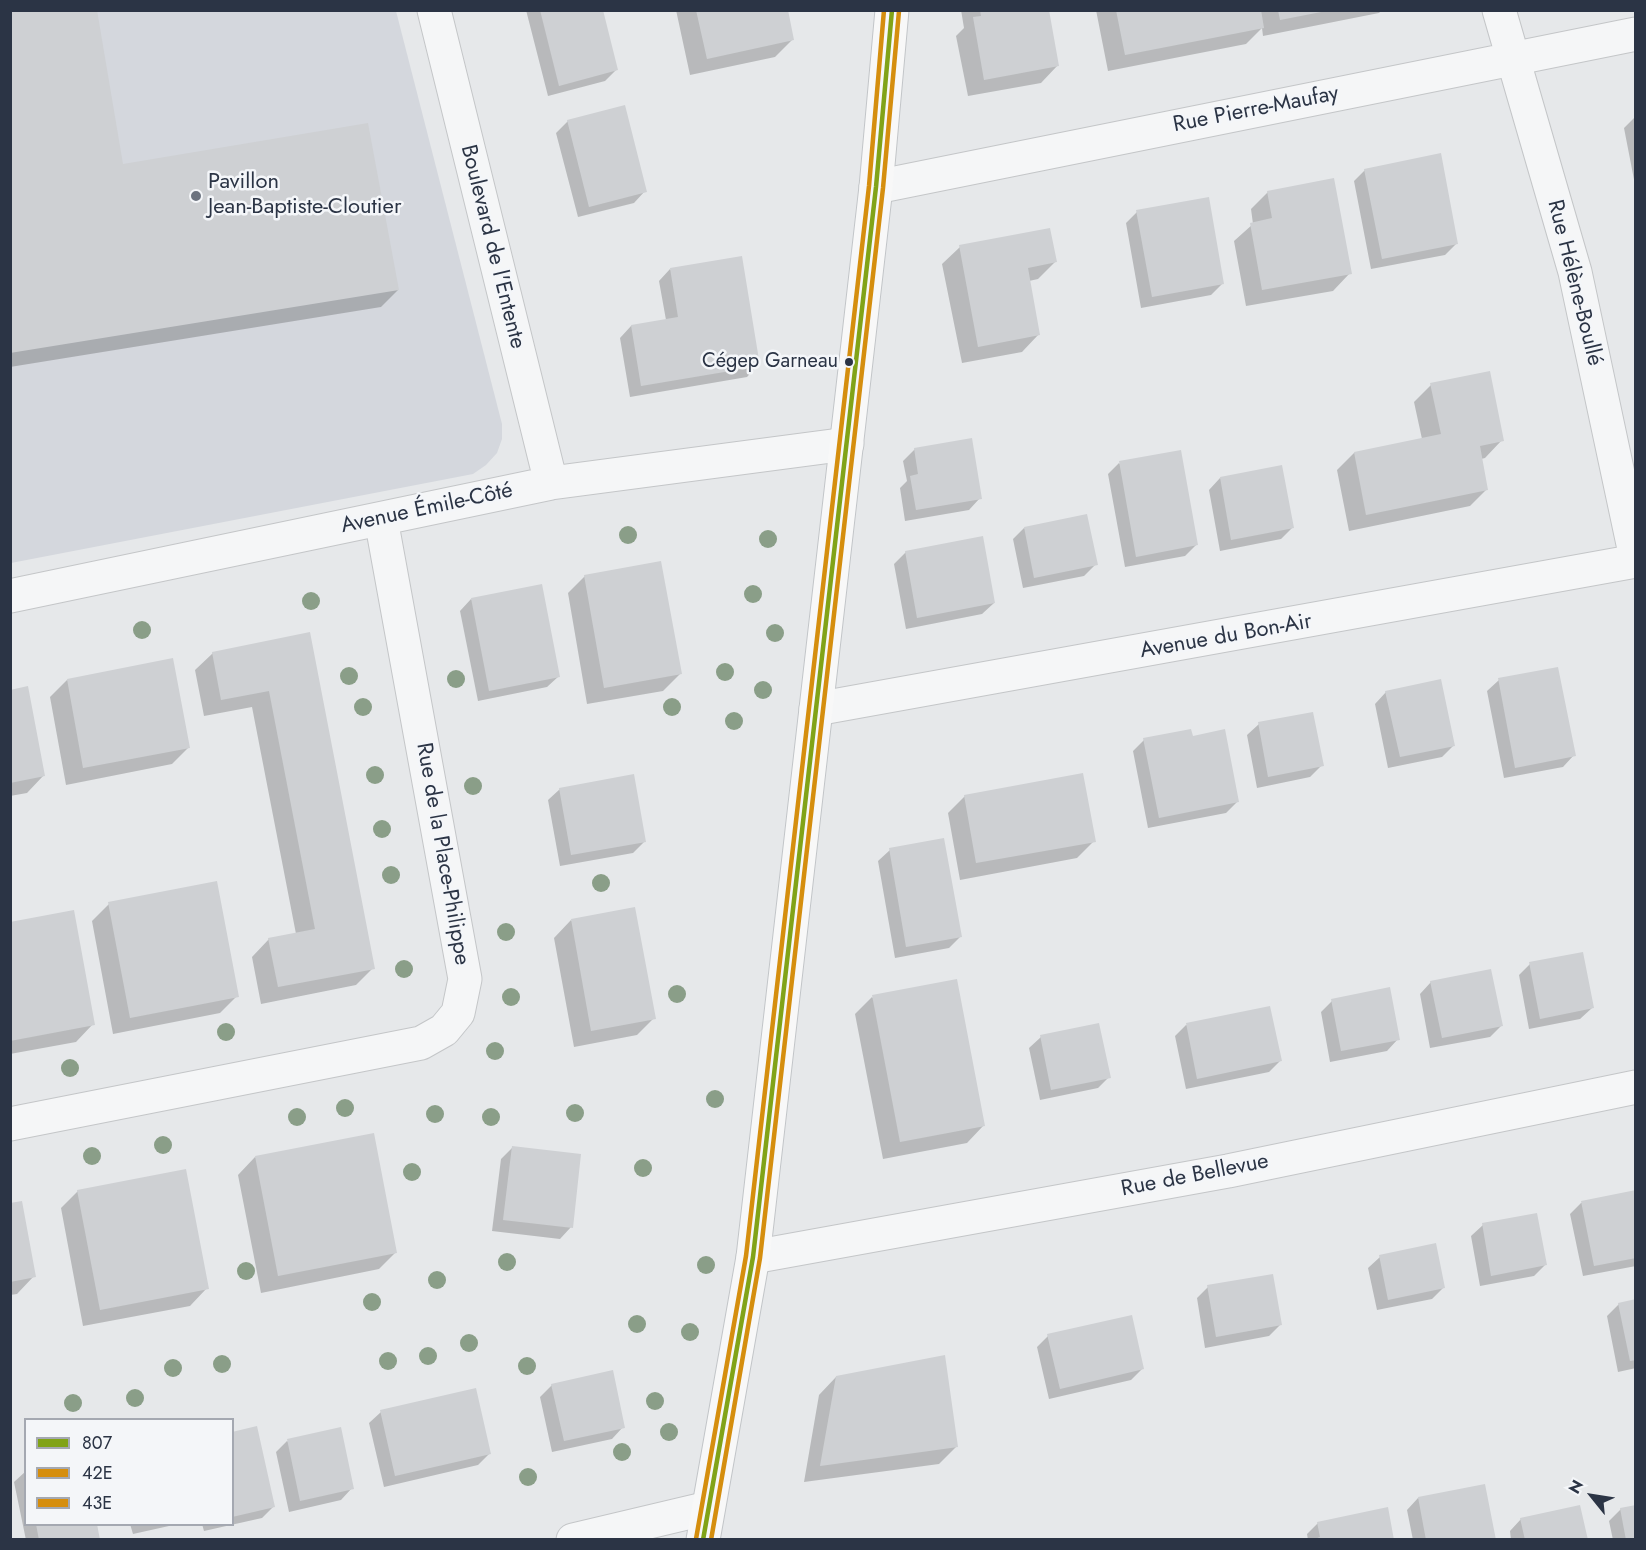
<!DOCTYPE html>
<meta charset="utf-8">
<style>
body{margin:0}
#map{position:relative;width:1646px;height:1550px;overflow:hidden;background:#e6e8ea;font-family:Jost,sans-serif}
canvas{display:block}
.frame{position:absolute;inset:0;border:12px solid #2b3445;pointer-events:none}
.legend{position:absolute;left:24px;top:1418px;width:210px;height:108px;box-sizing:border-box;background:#f4f6f9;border:2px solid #a4a8b1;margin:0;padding:8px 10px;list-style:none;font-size:18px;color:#2b3445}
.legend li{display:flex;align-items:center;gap:12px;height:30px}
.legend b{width:30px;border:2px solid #a4a8b1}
.north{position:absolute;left:1562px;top:1466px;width:60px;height:60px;-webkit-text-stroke:4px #f4f6f9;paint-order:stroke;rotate:300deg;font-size:16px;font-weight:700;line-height:24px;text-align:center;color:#2b3445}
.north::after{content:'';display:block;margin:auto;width:21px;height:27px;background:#2b3445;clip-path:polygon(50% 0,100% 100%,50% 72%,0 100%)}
</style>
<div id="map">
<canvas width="1646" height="1550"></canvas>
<div class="frame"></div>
<ul class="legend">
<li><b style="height:8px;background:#81a318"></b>807</li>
<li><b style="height:8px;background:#d58e0e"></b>42E</li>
<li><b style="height:8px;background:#d58e0e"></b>43E</li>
</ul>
<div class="north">N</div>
</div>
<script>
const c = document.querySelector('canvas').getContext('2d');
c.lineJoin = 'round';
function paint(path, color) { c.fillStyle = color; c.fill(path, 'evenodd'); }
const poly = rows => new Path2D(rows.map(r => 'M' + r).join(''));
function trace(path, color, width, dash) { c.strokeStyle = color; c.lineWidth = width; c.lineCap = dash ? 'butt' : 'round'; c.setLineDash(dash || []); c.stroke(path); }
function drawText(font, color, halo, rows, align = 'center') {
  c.font = font + ' Jost,sans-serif'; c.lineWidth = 5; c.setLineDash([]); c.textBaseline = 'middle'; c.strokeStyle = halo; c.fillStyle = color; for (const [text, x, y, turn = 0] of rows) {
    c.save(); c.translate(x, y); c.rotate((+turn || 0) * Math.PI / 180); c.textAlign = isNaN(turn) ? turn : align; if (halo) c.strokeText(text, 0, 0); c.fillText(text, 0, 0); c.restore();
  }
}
const built = poly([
 [11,11,396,11,502,424,502,439,497,453,486,465,473,474,11,563]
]);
const shadow = poly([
 [10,10,122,166,398,290,381,307,10,367],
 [526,10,601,10,617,69,605,81,548,96],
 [676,10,786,10,792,40,775,57,690,75],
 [961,10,1048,10,1058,65,1041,83,968,96,956,36,964,28],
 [1096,10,1382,10,1379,13,1263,36,1262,28,1246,44,1108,71],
 [1635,117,1636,117,1636,190,1624,128],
 [568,121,645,191,634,203,578,217,556,133],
 [1365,170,1457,243,1445,255,1371,269,1354,181],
 [1268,192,1350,273,1333,291,1246,306,1234,241,1253,224,1251,209],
 [1137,212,1223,283,1211,295,1141,308,1126,223],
 [960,247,1055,262,1038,279,1029,281,1039,334,1022,352,962,363,942,264],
 [670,269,758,365,747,377,630,397,620,338,631,326,666,320,659,281],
 [1431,385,1502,440,1485,458,1481,459,1487,489,1470,506,1349,531,1337,470,1354,453,1422,439,1414,402],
 [915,449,980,498,969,510,905,521,900,488,907,481,903,461],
 [1119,463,1197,544,1185,556,1125,567,1108,474],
 [1220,478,1293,527,1281,539,1220,551,1209,490],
 [1024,528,1096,564,1084,576,1023,588,1013,539],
 [906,552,994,603,982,614,906,629,894,564],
 [585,576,680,674,663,691,587,704,568,593],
 [471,599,559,676,547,687,478,701,460,611],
 [308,634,373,968,356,985,261,1004,252,957,269,939,296,934,252,707,204,716,195,670,213,653],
 [67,680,189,747,172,764,66,785,50,697],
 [1499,680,1574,755,1563,767,1504,778,1487,691],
 [10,691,44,775,27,793,10,796],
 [1386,692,1454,745,1442,757,1388,768,1375,704],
 [1259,724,1322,765,1310,777,1257,788,1247,735],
 [1144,740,1237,802,1226,813,1148,828,1133,751],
 [560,789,644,842,633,853,560,866,548,800],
 [965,796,1094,841,1077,858,960,880,948,813],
 [890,850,960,937,949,948,895,958,878,861],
 [109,904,237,996,220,1013,113,1034,92,921],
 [571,920,654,1018,637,1035,574,1047,554,938],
 [10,923,93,1024,76,1042,10,1054],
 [1530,964,1592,1008,1580,1019,1529,1029,1519,975],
 [1431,982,1501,1026,1490,1037,1430,1048,1420,994],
 [872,997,984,1125,967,1143,883,1159,855,1014],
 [1332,1001,1398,1039,1387,1051,1330,1062,1321,1012],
 [1186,1025,1280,1061,1269,1072,1186,1089,1175,1036],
 [1041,1037,1109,1077,1098,1088,1040,1100,1029,1048],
 [512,1148,571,1227,560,1239,492,1231,501,1159],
 [255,1157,396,1252,379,1269,261,1293,238,1175],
 [78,1191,207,1288,190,1306,83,1326,61,1208],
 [1636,1192,1636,1266,1583,1276,1570,1214,1581,1203],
 [10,1204,34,1276,17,1294,10,1295],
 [1483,1225,1545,1265,1534,1276,1480,1286,1471,1236],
 [1380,1257,1444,1287,1432,1299,1377,1310,1368,1268],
 [1208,1287,1280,1325,1269,1336,1205,1348,1197,1298],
 [1636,1301,1636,1368,1618,1372,1607,1316,1619,1304],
 [1048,1336,1143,1368,1131,1380,1049,1399,1037,1347],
 [836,1377,956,1447,939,1464,804,1482,819,1395],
 [552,1385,623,1427,612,1439,552,1452,540,1397],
 [381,1412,490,1453,478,1465,384,1487,369,1423],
 [232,1434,274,1506,262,1518,204,1531,202,1524,232,1524],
 [287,1441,352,1488,341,1500,289,1512,276,1452],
 [26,1471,26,1524,95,1524,98,1540,26,1540,14,1482],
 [1418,1498,1494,1540,1413,1540,1407,1510],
 [1621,1509,1636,1540,1613,1540,1609,1521],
 [1521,1519,1586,1540,1511,1540,1510,1531],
 [1318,1523,1393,1540,1308,1540,1307,1534],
 [130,1524,178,1524,133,1534]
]);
const building = poly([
 [10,10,97,10,123,164,368,123,399,290,10,353],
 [540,10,603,10,618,70,559,86],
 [696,10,788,10,794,40,707,59],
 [980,10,1049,10,1059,66,984,80,973,17,981,16],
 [1116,10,1261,10,1264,28,1125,55],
 [1278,10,1321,10,1321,12,1280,20],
 [625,105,647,192,589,207,567,120],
 [1441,153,1458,244,1382,259,1364,169],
 [1334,178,1352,274,1262,290,1250,223,1272,218,1267,191],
 [1209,197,1224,284,1152,297,1136,210],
 [1050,228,1057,262,1028,268,1040,335,978,347,959,245],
 [742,256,760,366,641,386,631,325,678,317,670,268],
 [1490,371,1504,441,1480,446,1488,490,1366,515,1354,452,1441,434,1430,383],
 [972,438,982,499,916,510,910,476,918,474,914,448],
 [1181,450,1198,545,1136,557,1119,461],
 [1282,465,1294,528,1231,540,1220,477],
 [1087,514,1098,565,1034,578,1024,527],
 [983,536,995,603,917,618,905,551],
 [661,561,682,674,604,688,584,575],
 [542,584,560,677,489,691,471,598],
 [310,632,375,969,278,987,268,938,315,929,269,691,221,700,212,652],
 [173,658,190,748,83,768,67,679],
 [1558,667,1576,756,1515,768,1498,678],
 [1441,679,1455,746,1400,757,1385,691],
 [28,686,45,776,10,783,10,690],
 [1313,712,1324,766,1268,777,1258,722],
 [1191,729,1193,736,1225,729,1239,802,1159,818,1143,738],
 [1083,773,1096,842,976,863,964,795],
 [634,774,646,842,571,855,559,788],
 [944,838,962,937,906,947,889,848],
 [217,881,239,997,130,1018,108,902],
 [635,907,656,1019,591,1031,571,919],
 [74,910,95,1025,10,1041,10,922],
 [1583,952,1594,1008,1540,1019,1529,962],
 [1491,969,1503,1026,1442,1038,1430,981],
 [957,979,985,1126,900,1142,872,995],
 [1390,987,1400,1040,1341,1051,1331,999],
 [1270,1006,1282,1061,1197,1079,1186,1023],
 [1099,1023,1111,1078,1051,1090,1040,1035],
 [374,1133,397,1253,278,1276,255,1156],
 [512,1146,581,1154,573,1228,503,1220],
 [186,1169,209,1289,100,1310,77,1190],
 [1636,1190,1636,1258,1594,1266,1581,1201],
 [22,1201,36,1277,10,1282,10,1203],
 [1537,1213,1547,1265,1491,1276,1482,1223],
 [1436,1243,1445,1288,1388,1300,1379,1255],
 [1273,1274,1282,1325,1216,1337,1207,1285],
 [1636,1299,1636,1360,1630,1361,1618,1303],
 [1132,1315,1144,1369,1060,1389,1047,1334],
 [945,1355,958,1447,820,1466,836,1376],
 [613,1370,625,1428,564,1441,551,1384],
 [476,1388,491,1454,395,1476,380,1410],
 [257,1426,275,1507,232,1517,232,1432],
 [341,1427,354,1489,300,1501,287,1439],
 [1485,1484,1496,1540,1426,1540,1418,1497],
 [1580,1505,1588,1540,1525,1540,1520,1518],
 [1636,1505,1636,1540,1626,1540,1620,1508],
 [1388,1507,1394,1540,1312,1540,1320,1537,1317,1522],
 [36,1524,97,1524,100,1540,39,1540]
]);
const minor = poly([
 [434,10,551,483],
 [1499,10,1575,272,1636,558],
 [876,187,1636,34],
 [10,596,551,483,847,444],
 [816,709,1636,561],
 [10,1124,421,1043,444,1030,458,1013,465,979,381,519],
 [753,1257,1228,1171,1636,1087],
 [573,1540,708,1508]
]);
const major = poly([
 [703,1540,753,1257,876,187,892,10]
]);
const bus1 = poly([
 [703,1540,753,1257,876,187,892,10]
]);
const bus2 = poly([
 [711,1540,760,1258,883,188,899,11]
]);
const bus3 = poly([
 [696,1539,746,1256,869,186,884,10]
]);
const trees = [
 [628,535],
 [768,539],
 [753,594],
 [311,601],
 [142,630],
 [775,633],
 [725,672],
 [349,676],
 [456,679],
 [763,690],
 [363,707],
 [672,707],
 [734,721],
 [375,775],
 [473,786],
 [382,829],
 [391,875],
 [601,883],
 [506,932],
 [404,969],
 [677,994],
 [511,997],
 [226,1032],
 [495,1051],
 [70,1068],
 [715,1099],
 [345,1108],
 [575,1113],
 [435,1114],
 [297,1117],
 [491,1117],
 [163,1145],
 [92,1156],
 [643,1168],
 [412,1172],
 [507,1262],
 [706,1265],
 [246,1271],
 [437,1280],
 [372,1302],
 [637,1324],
 [690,1332],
 [469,1343],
 [428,1356],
 [388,1361],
 [222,1364],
 [527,1366],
 [173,1368],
 [135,1398],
 [655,1401],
 [73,1403],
 [669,1432],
 [622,1452],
 [528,1477]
];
const markers = [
 [196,196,6,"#6c737f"],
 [849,362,5,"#2b3445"]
];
const busNames = [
 ["Cégep Garneau",838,362]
];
const streetNames = [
 ["Rue Pierre-Maufay",1256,110,-11],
 ["Boulevard de l'Entente",492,247,76],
 ["Rue Hélène-Boullé",1574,283,76],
 ["Avenue Émile-Côté",427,509,-12],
 ["Avenue du Bon-Air",1226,637,-10],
 ["Rue de la Place-Philippe",442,854,80],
 ["Rue de Bellevue",1195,1176,-11]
];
const poiNames = [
 ["Pavillon",208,183],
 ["Jean-Baptiste-Cloutier",208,208]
];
paint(built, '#d4d7dd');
paint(shadow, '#0003');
paint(building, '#ced0d3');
trace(minor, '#c4c6c8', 35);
trace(major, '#c2c5c8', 35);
trace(minor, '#f5f6f7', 33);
trace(major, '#f8f8f8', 33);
trace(bus1, '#81a318', 4.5);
trace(bus2, '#d58e0e', 4.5);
trace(bus3, '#d58e0e', 4.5);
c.fillStyle = '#8a9e88';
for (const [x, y] of trees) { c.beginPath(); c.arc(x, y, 9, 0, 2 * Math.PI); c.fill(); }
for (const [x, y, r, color] of markers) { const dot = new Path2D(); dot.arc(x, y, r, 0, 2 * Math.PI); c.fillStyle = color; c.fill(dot); trace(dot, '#f4f6f9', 2); }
drawText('20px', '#2b3445', '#f4f6f9', busNames, 'right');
drawText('22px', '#2b3445', '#f4f6f9', streetNames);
drawText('22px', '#2b3445', '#f4f6f9', poiNames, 'left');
</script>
